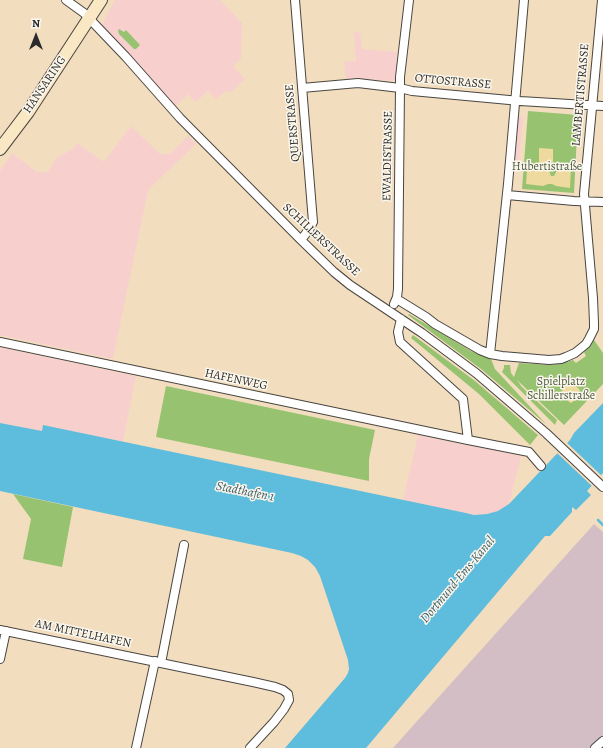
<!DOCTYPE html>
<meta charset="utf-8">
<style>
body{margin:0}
#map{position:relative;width:603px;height:748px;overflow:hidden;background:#f3ddbf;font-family:Alegreya,serif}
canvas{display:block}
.north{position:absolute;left:16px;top:16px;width:40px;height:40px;-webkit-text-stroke:3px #fbf7ec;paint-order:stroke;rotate:0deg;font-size:11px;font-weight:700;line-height:16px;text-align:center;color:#2b2b2b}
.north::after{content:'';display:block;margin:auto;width:14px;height:18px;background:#2b2b2b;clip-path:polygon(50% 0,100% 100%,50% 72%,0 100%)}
</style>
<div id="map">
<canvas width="603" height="748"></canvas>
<div class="north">N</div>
</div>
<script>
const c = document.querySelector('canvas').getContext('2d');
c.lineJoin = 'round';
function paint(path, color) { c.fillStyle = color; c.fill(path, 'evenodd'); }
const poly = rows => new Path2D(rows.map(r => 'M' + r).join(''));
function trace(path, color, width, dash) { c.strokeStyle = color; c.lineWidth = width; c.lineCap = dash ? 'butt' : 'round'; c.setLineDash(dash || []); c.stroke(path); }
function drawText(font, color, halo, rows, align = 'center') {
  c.font = font + ' Alegreya,serif'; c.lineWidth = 3; c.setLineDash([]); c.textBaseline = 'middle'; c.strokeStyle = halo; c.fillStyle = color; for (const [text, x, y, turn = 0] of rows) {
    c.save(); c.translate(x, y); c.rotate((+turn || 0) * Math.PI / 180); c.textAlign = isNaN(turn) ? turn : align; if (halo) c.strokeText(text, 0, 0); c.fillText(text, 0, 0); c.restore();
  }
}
const built = poly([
 [115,0,220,0,242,23,241,59,233,66,245,79,230,93,227,90,216,99,208,91,196,102,188,94,176,106,102,25],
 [354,32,360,33,362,49,397,52,395,81,354,78,346,79,344,62,356,61],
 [518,116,523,117,519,160,513,159],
 [131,126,160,154,170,154,188,136,196,144,148,190,113,359,0,335,0,171,12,153,37,172,48,172,57,157,72,150,77,143,104,162],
 [0,347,136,376,123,442,43,425,42,431,0,423],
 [418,435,521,456,509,504,503,509,493,513,474,515,403,500]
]);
const industrial = poly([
 [594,524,603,532,603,748,393,748]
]);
const green = poly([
 [119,29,124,32,126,30,140,45,136,49,134,49,119,34,118,31],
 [528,111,578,115,574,193,522,189],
 [409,314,471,351,491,359,495,369,546,424,481,369,408,315],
 [413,335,475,381,538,435,530,445,479,394,411,338],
 [594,340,603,353,603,384,564,425,517,380,522,387,557,420,555,425,502,372,504,368,504,365,510,365,511,373,514,377,519,363,551,365,564,363,573,360,576,363,586,356,584,352],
 [166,386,375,430,369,459,369,481,156,437],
 [13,494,73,507,62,567,23,559,31,519]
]);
const sand = poly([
 [539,148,553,149,553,163,549,162,547,166,551,176,554,176,557,170,560,167,571,167,570,188,556,186,552,184,548,184,543,186,526,184,527,170,539,162],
 [573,384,576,386,580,390,578,394,574,395,575,400,571,403,565,399,562,392,563,387]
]);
const water = poly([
 [603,403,603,473,587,491,591,495,576,510,572,507,572,512,550,536,545,536,366,748,285,748,345,678,348,673,349,669,348,660,320,576,315,567,308,560,301,556,292,553,0,491,0,423,42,431,43,425,466,513,474,515,487,514,498,511,509,504,570,440,574,433]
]);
const pier = poly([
 [565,441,603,477,593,487,556,452]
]);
const stream = poly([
 [598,520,603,525]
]);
const street = poly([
 [66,0,84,13,126,57,180,118,301,240,334,272,350,285,422,333,476,373,546,433,603,487],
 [295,0,313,222,310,228,301,240],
 [302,88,358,83,400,88,412,91,520,101,603,106],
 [507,195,574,201,603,202],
 [396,300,400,301,426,317,435,324,480,350,490,354,502,356,549,360,561,359,566,357,575,353,586,344,589,339,594,329,594,323,593,298,584,194,602,0],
 [394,304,397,297,398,289,400,88,400,77,409,0],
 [401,319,398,332,400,342,463,399,468,440],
 [0,342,468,440,529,452,541,466],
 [490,354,508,184,524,0],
 [0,630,253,682,275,687,283,690,288,694,289,700,284,709,274,722,250,748],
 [0,659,6,631],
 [161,663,184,545],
 [136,748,155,661],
 [595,748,603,741]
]);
const secondary = poly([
 [0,149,28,112,101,0]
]);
const streetNames = [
 ["OTTOSTRASSE",453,82,5],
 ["HANSARING",45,85,-56],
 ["LAMBERTISTRASSE",581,95,-85],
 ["QUERSTRASSE",293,123,-95],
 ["EWALDISTRASSE",388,156,-89],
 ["SCHILLERSTRASSE",321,240,43],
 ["HAFENWEG",236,380,12],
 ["AM MITTELHAFEN",83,634,12]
];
const parkNames = [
 ["Hubertistraße",547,167],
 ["Spielplatz",561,382],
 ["Schillerstraße",561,396]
];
const waterNames = [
 ["Stadthafen 1",245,492,11],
 ["Dortmund-Ems-Kanal",458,580,-50]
];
paint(built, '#f7d0ce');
paint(industrial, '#d2bec4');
paint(green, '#97c371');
paint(sand, '#eeda9e');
paint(water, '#5ebcdc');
paint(pier, '#f3ddbf');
trace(stream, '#5ebcdc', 2.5);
trace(street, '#494641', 10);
trace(secondary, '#494641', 14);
trace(street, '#fff', 8);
trace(secondary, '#fae7c3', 12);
drawText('12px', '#2b2b2b', '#fbf7ec', streetNames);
drawText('12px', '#4b5940', '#fbf7ec', parkNames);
drawText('italic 13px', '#3d5e69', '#fbf7ec', waterNames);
</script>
